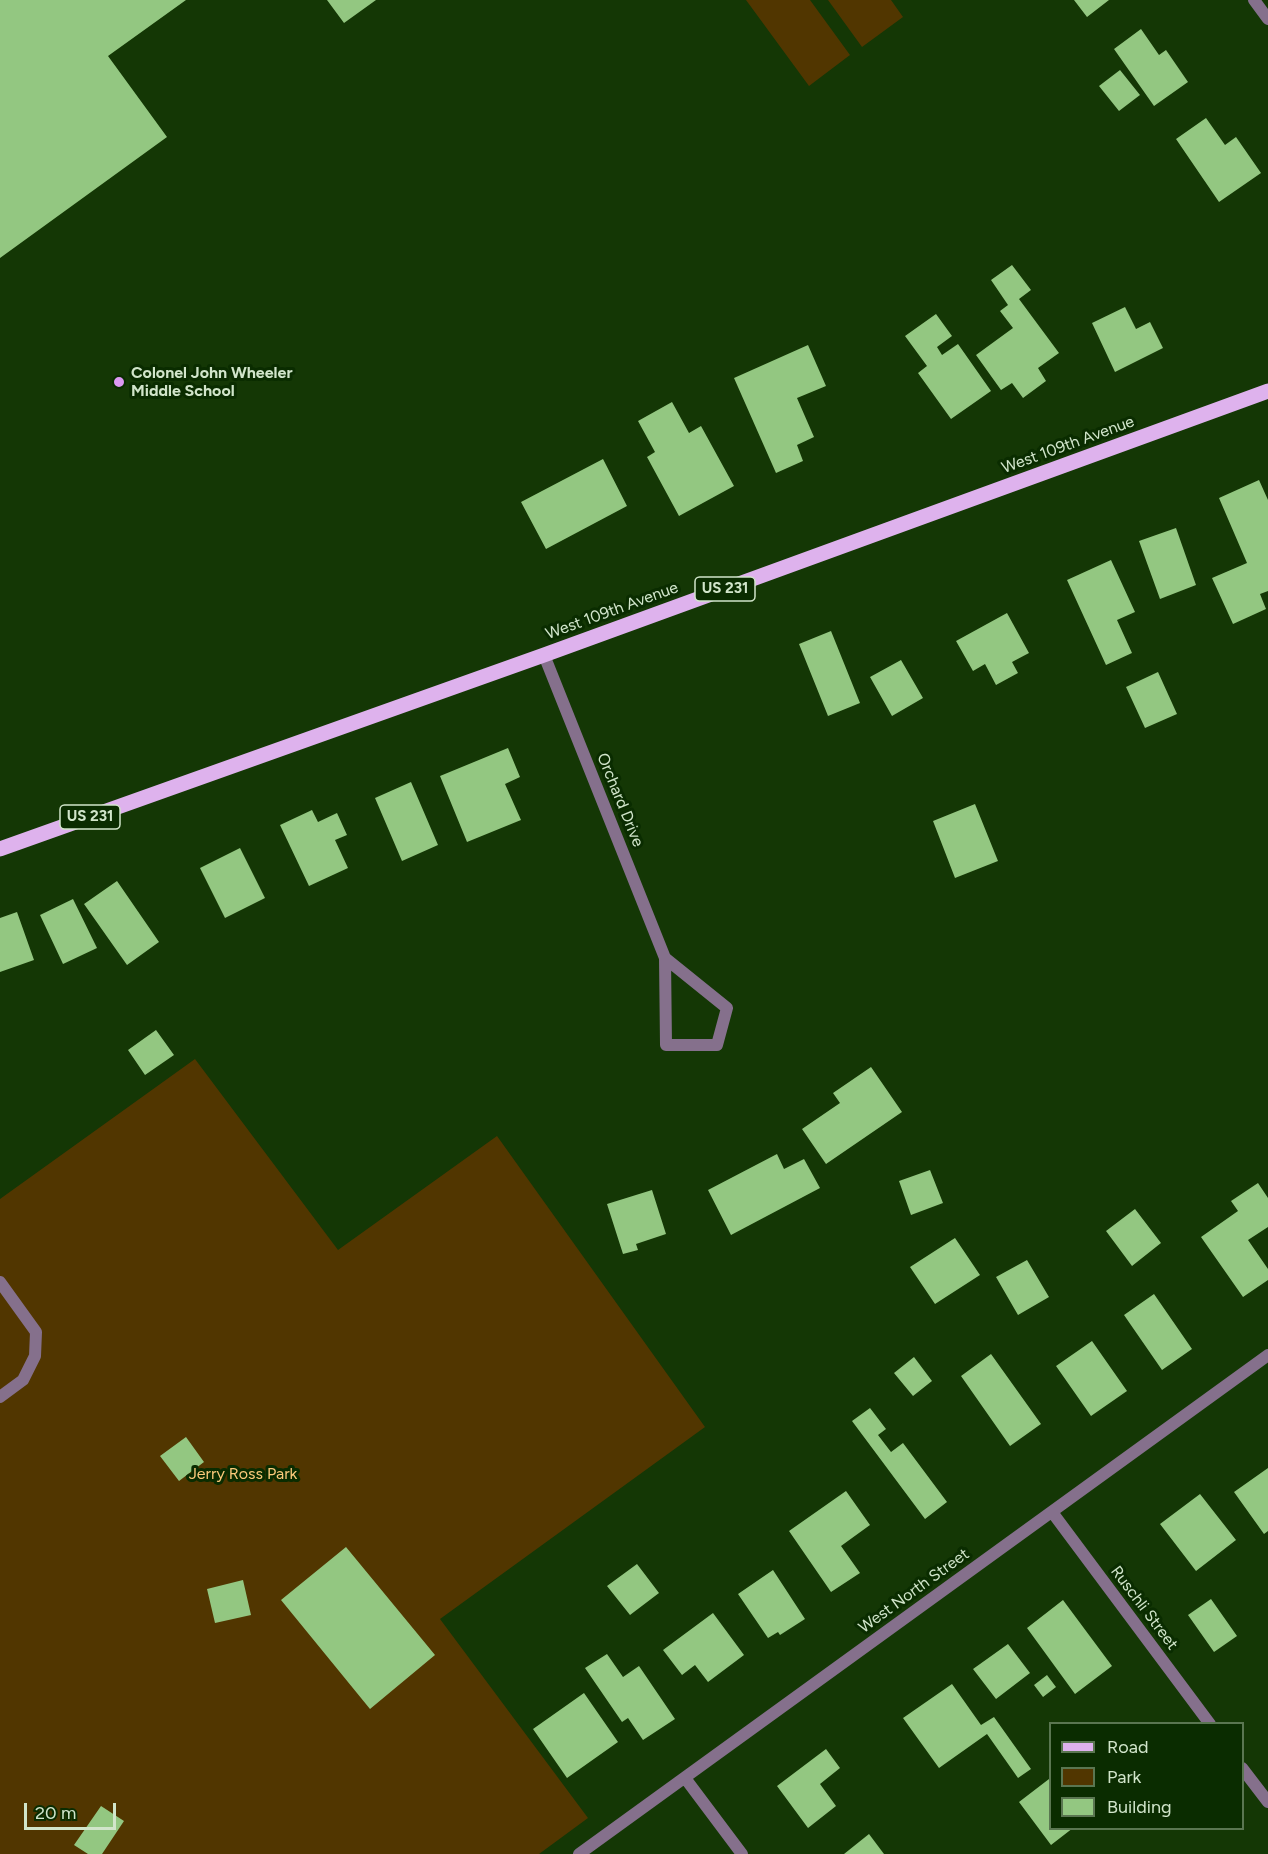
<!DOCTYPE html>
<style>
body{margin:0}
#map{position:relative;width:1268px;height:1854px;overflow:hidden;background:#143705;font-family:Figtree,sans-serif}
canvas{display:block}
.legend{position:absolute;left:1049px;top:1722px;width:195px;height:108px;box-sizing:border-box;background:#0a2c00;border:2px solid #5a7651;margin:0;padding:8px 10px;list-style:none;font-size:18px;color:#d1e5ca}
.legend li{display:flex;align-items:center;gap:12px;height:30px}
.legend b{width:30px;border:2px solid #5a7651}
.scale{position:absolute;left:24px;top:1803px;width:92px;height:27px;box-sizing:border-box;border:3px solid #d1e5ca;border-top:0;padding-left:8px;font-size:18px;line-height:21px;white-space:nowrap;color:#d1e5ca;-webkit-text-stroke:4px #0a2c00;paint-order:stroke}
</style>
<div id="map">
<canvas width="1268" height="1854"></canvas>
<ul class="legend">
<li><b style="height:8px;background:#deb2ed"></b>Road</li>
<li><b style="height:16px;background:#513600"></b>Park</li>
<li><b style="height:16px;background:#93c781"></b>Building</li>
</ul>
<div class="scale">20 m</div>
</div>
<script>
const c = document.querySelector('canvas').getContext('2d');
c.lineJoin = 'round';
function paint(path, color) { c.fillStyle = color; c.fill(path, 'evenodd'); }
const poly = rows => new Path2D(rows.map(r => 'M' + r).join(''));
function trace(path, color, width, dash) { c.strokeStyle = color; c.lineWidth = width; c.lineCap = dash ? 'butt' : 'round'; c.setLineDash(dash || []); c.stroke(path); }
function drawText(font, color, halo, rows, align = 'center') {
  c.font = font + ' Figtree,sans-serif'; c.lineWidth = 6; c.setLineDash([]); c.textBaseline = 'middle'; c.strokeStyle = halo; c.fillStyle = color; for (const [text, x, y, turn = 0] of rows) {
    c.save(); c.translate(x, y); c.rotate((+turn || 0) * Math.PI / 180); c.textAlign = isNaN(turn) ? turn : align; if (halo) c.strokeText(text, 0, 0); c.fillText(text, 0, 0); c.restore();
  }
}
const green = poly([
 [746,0,810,0,850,55,809,86],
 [828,0,891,0,903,17,862,47],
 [195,1059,338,1250,497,1136,705,1427,440,1619,588,1818,539,1854,0,1854,0,1199]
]);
const building = poly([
 [0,0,186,0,108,56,167,137,0,258],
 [327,0,376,0,344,23],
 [1074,0,1109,0,1087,17],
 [1141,29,1159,55,1166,50,1188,82,1154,106,1114,49],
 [1120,70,1140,95,1119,111,1099,86],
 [1206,118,1225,145,1236,137,1261,173,1219,202,1176,139],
 [1012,265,1031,290,1019,299,1059,353,1038,368,1046,381,1023,398,1012,383,1001,390,976,355,1013,328,1000,311,1008,305,991,280],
 [1125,307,1136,329,1150,322,1163,348,1115,372,1092,323],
 [936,314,952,336,937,347,942,355,958,344,991,391,951,419,918,373,927,366,905,336],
 [808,345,826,386,797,398,814,437,797,445,803,461,776,473,734,378],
 [672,402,689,433,701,426,734,486,679,516,647,457,655,452,638,421],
 [603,459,627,506,546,549,521,502],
 [1259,480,1268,500,1268,591,1260,594,1266,609,1233,624,1212,578,1247,563,1219,498],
 [1176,528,1196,585,1160,599,1139,541],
 [1111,560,1135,612,1117,620,1132,653,1106,665,1067,580],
 [1007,613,1029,653,1012,662,1018,673,996,685,985,664,973,671,956,641],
 [831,631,860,703,828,716,799,644],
 [901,660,923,698,892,716,870,677],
 [1158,672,1177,714,1145,728,1126,687],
 [508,748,520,777,505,784,521,820,467,842,440,776],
 [411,782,438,845,402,861,375,798],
 [975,804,998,861,955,878,933,821],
 [312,810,318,822,337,813,347,835,335,840,348,868,309,886,280,825],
 [240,848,265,898,225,918,200,868],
 [117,881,159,942,127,965,84,904],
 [73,899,97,948,63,964,40,915],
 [17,912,34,960,0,972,0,918],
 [156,1030,174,1055,145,1075,128,1050],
 [871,1067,902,1112,826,1164,802,1129,840,1103,833,1093],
 [777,1154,784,1169,804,1159,820,1188,731,1235,708,1190],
 [930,1170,943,1203,911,1215,899,1181],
 [1258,1183,1268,1198,1268,1227,1248,1240,1268,1269,1268,1280,1243,1297,1201,1237,1238,1211,1231,1201],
 [652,1190,666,1234,636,1244,638,1250,623,1254,607,1204],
 [1135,1209,1161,1243,1132,1266,1106,1231],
 [955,1238,980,1275,935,1304,910,1267],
 [1027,1260,1049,1297,1018,1315,996,1277],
 [1154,1294,1192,1349,1162,1370,1124,1315],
 [1092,1341,1127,1391,1091,1416,1056,1366],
 [991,1354,1041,1424,1010,1446,961,1376],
 [914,1357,932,1381,913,1396,894,1373],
 [870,1408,886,1429,878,1435,891,1452,903,1443,947,1502,925,1519,852,1421],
 [186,1437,204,1462,179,1481,160,1456],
 [1268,1468,1268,1531,1264,1534,1234,1492],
 [846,1491,870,1525,841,1546,860,1573,831,1592,789,1531],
 [1200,1494,1236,1540,1196,1571,1160,1524],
 [346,1547,435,1655,370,1709,281,1600],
 [637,1564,659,1593,630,1615,607,1586],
 [773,1570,805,1619,780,1635,778,1632,768,1638,738,1594],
 [243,1580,251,1615,215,1623,207,1589],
 [1211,1599,1237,1636,1214,1652,1188,1615],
 [1063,1600,1112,1666,1075,1694,1027,1628],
 [713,1613,744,1655,708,1682,695,1665,682,1675,663,1650],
 [1008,1644,1030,1673,996,1699,973,1669],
 [607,1654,623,1677,639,1666,675,1719,643,1740,628,1718,622,1722,585,1668],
 [1047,1675,1056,1687,1043,1697,1034,1685],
 [952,1684,981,1725,994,1717,1031,1769,1018,1778,987,1734,939,1768,903,1718],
 [584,1693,618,1742,567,1778,533,1729],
 [826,1749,840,1768,820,1784,836,1806,808,1828,777,1786],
 [1049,1779,1050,1828,1073,1828,1051,1845,1019,1802],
 [101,1806,124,1821,102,1854,88,1854,74,1845],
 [869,1834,884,1854,844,1854]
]);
const lane = poly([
 [0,1282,36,1332,35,1356,23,1380,0,1397]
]);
const street = poly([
 [1254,0,1268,19],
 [544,655,665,958,666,1045,717,1045,727,1008,665,958],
 [1052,1512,1210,1724],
 [1242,1768,1268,1802],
 [685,1778,742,1854],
 [579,1854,1268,1355]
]);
const primary = poly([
 [0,849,544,655,1268,391]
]);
const markers = [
 [119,382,6,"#dd99f3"]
];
const shields = [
 [725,589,60],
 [90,817,60]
];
const shieldNames = [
 ["US 231",725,589],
 ["US 231",90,817]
];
const poiNames = [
 ["Colonel John Wheeler",131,373],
 ["Middle School",131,391]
];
const streetNames = [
 ["West 109th Avenue",1068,445,-20],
 ["West 109th Avenue",612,611,-20],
 ["Orchard Drive",620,800,68],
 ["West North Street",914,1591,-36],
 ["Ruschli Street",1144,1608,53]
];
const parkNames = [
 ["Jerry Ross Park",243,1474]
];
paint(green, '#513600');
paint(building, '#93c781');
trace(lane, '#85708c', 12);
trace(street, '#85708c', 12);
trace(primary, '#deb2ed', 15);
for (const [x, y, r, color] of markers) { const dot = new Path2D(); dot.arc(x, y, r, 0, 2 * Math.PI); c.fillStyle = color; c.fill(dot); trace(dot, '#0a2c00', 2); }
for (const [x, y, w] of shields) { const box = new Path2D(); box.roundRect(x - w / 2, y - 12, w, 24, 4.5); c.fillStyle = '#0a2c00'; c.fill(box); trace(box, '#d1e5ca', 1.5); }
drawText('bold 15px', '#d1e5ca', null, shieldNames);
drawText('bold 16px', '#d1e5ca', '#0a2c00', poiNames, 'left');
drawText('16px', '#d1e5ca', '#0a2c00', streetNames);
drawText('16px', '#fbc97a', '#0a2c00', parkNames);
</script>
